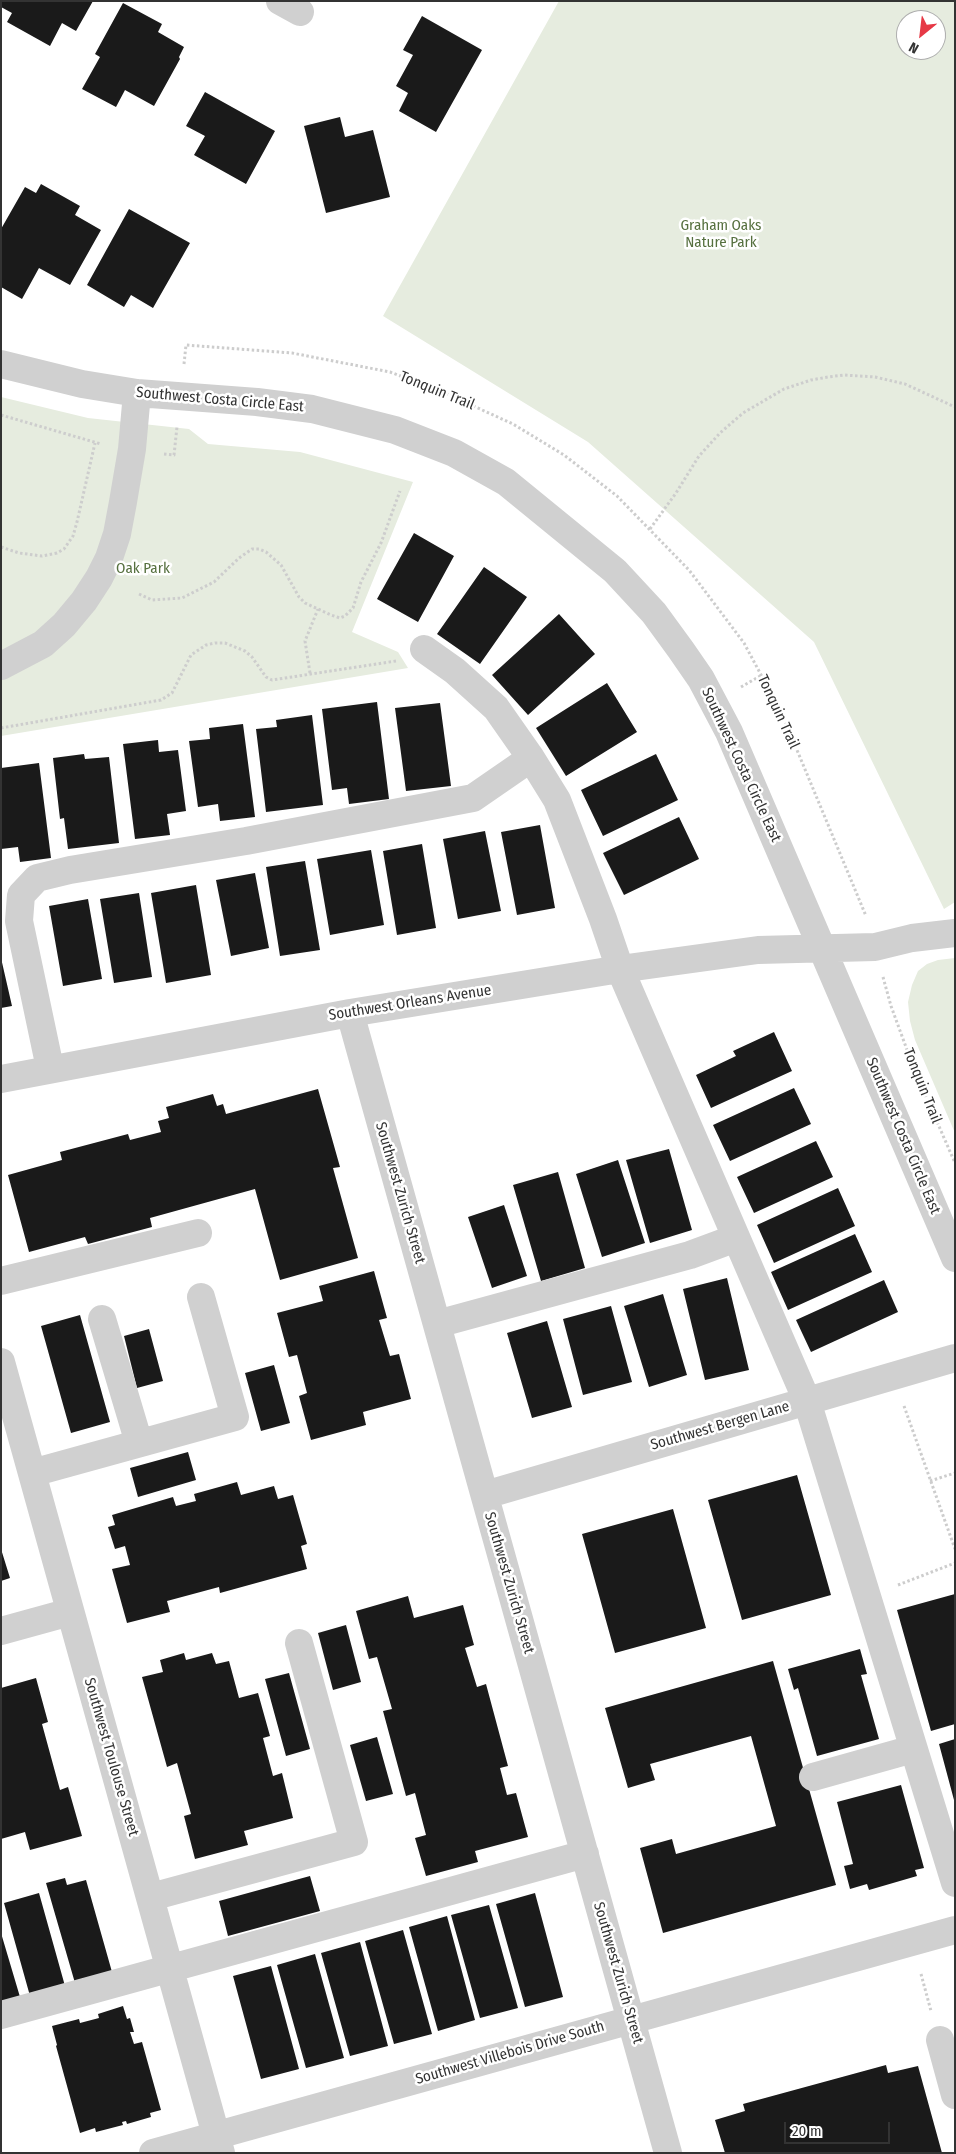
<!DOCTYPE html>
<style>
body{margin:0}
#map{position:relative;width:956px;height:2154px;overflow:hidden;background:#fff;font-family:"Fira Sans Condensed",sans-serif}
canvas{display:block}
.frame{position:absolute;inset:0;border:2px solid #333;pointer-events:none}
.north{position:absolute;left:896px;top:10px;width:50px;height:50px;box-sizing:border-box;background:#fff;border:1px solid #adadad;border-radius:50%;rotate:209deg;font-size:14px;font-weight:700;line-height:20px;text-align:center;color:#333}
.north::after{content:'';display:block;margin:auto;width:18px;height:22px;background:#e63946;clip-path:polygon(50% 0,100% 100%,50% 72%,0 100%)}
.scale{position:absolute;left:784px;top:2122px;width:106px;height:22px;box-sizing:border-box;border:2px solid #333;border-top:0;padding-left:6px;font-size:15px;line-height:18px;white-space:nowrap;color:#333;-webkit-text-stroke:4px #fff;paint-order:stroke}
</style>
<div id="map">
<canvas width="956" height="2154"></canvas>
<div class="frame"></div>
<div class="north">N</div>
<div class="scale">20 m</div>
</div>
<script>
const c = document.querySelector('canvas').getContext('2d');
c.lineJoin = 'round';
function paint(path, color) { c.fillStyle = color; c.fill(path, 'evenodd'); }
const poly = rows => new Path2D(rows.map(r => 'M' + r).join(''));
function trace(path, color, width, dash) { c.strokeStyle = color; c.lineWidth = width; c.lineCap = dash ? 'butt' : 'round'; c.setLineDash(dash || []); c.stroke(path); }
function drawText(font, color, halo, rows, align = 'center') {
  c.font = font + ' "Fira Sans Condensed",sans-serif'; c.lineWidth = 5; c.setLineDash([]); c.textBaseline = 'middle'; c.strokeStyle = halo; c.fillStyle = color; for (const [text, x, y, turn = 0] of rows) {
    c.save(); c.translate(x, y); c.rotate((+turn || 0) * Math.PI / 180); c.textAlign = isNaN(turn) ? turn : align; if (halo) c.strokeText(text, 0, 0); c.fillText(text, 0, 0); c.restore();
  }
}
const green = poly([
 [559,1,955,1,955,902,944,909,814,642,588,442,383,316],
 [906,20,936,20,936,50,906,50],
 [1,397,88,418,189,429,208,444,300,452,413,482,352,632,398,652,408,668,1,736],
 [955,958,955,1133,915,1040,910,1021,908,1002,912,985,918,971,927,964,938,960]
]);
const building = poly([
 [1,1,93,1,76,31,62,23,50,46,7,22,12,13,1,7],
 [123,3,162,24,158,32,184,47,179,57,180,59,154,106,125,90,116,107,82,89,100,57,95,54],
 [422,16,482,50,436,132,399,111,408,93,396,86,413,55,403,50],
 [205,92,275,131,246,184,194,155,205,136,186,126],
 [340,117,345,137,373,130,390,197,326,213,304,126],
 [41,184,80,206,75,215,101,230,70,285,39,268,22,299,1,287,1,229,25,187,36,193],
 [129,209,190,243,153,308,131,295,124,307,87,285],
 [414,533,454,556,418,622,377,599],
 [484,567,527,597,480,664,437,634],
 [559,614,595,654,528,715,492,675],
 [607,683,637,732,566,776,536,728],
 [377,702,389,799,349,804,347,788,332,790,322,709],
 [440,703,451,786,406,791,395,708],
 [312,715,323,805,266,812,256,729,277,727,276,720],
 [243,724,255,817,220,821,218,804,198,807,189,741,210,739,209,728],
 [158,740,159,752,178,750,186,811,167,814,170,835,135,839,123,744],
 [84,754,85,759,109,757,119,843,68,849,64,818,60,819,53,758],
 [656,754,678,800,603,836,581,790],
 [39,763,51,858,20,862,18,847,1,849,1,768],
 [679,817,699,859,624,895,603,853],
 [540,825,555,908,517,915,501,832],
 [485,831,501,911,458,919,443,839],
 [422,844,436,928,397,935,383,851],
 [371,850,384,925,330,935,317,859],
 [305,861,320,950,280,956,266,867],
 [255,873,269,948,231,956,216,880],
 [196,885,211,975,166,983,151,893],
 [139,893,152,977,114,983,100,899],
 [88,899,102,979,63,986,49,906],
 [1,958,12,1006,1,1008],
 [774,1032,792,1071,711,1108,696,1075,736,1056,733,1051],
 [794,1088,811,1124,730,1161,713,1125],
 [318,1089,340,1167,333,1168,358,1258,280,1280,255,1189,150,1218,152,1227,88,1244,85,1237,29,1252,8,1175,62,1160,60,1152,128,1134,130,1140,161,1132,158,1121,169,1118,166,1107,213,1094,217,1106,223,1104,226,1114],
 [816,1141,833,1177,754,1213,737,1177],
 [669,1149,692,1230,650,1243,626,1160],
 [618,1160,645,1243,602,1257,576,1174],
 [558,1172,585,1268,541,1281,513,1185],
 [838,1188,855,1226,774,1263,757,1225],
 [504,1205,527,1276,492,1288,468,1217],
 [855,1234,872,1272,788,1310,771,1272],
 [374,1271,387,1318,379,1320,390,1356,399,1354,411,1399,363,1412,366,1425,311,1440,299,1396,307,1393,297,1355,289,1357,277,1313,323,1301,319,1286],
 [727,1278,749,1370,705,1380,683,1289],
 [884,1280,898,1312,811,1352,796,1320],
 [663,1294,687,1375,649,1387,624,1306],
 [611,1306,632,1382,583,1395,563,1319],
 [80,1315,110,1422,71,1433,41,1326],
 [547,1321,572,1407,532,1418,507,1333],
 [149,1329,163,1381,137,1388,124,1336],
 [274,1365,290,1423,261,1431,245,1373],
 [188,1452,196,1480,138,1497,130,1468],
 [797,1475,831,1595,742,1620,708,1500],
 [237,1482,241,1495,274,1486,278,1499,293,1495,307,1544,301,1546,307,1569,220,1593,219,1587,167,1601,170,1612,127,1623,112,1569,130,1565,125,1546,115,1549,108,1527,115,1525,112,1515,173,1497,176,1506,196,1501,194,1494],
 [673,1509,706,1628,615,1653,582,1534],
 [1,1549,10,1578,1,1581],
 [955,1594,955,1724,931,1731,897,1610],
 [408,1596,414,1618,463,1605,474,1645,465,1648,477,1687,486,1684,508,1766,500,1768,507,1795,516,1793,528,1837,475,1851,478,1862,426,1876,415,1838,426,1835,415,1793,406,1796,383,1711,392,1709,377,1657,369,1659,356,1611],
 [346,1625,361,1682,333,1690,318,1633],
 [860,1649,867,1674,861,1675,879,1739,817,1756,798,1688,794,1690,788,1669],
 [184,1653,186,1660,212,1653,216,1664,229,1661,239,1698,258,1693,270,1736,263,1738,273,1776,282,1773,293,1818,244,1831,248,1845,195,1859,184,1816,191,1814,177,1763,167,1767,142,1677,163,1672,160,1660],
 [773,1661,836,1885,663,1933,640,1848,672,1839,676,1854,776,1826,751,1736,650,1764,655,1780,628,1788,605,1708],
 [289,1673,310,1749,286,1756,265,1679],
 [36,1678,48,1722,42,1724,60,1790,68,1787,82,1836,30,1850,25,1832,1,1839,1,1688],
 [377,1737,393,1794,366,1801,350,1745],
 [955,1739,955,1800,954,1800,939,1744],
 [901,1785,924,1868,915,1870,917,1876,869,1890,867,1884,850,1889,844,1866,853,1864,837,1802],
 [310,1876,320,1911,228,1936,219,1901],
 [65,1878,67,1885,86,1880,112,1972,75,1983,46,1883],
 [39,1893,65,1986,30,1996,4,1903],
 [535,1893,563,1997,525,2007,496,1904],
 [489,1905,518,2008,480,2018,451,1915],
 [447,1916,475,2020,438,2031,409,1927],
 [403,1930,432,2034,394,2044,365,1941],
 [1,1933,20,1997,1,2003],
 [360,1942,388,2046,350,2056,321,1953],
 [315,1954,344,2058,306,2068,277,1965],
 [271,1966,299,2069,261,2079,233,1976],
 [123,2006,127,2019,130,2018,134,2032,130,2032,134,2044,142,2042,161,2110,150,2113,151,2117,127,2124,126,2121,122,2122,123,2125,96,2132,95,2128,80,2133,56,2046,57,2045,52,2026,79,2019,80,2023,99,2018,98,2014],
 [886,2065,888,2073,918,2066,942,2153,725,2153,715,2120,745,2111,743,2104]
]);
const path = poly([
 [184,364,186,345,292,353,390,372,447,394,513,424,564,455,617,496,689,570,744,643,782,714,866,916],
 [1,415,101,444],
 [164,454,174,455,177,427],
 [650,529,676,493,699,456,720,433,743,413,784,389,811,380,828,377,844,375,875,377,905,384,955,407],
 [1,547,19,553,42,556,57,553,64,549,73,536,77,522,95,443],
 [139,594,152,600,182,598,214,582,239,558,252,549,259,549,266,552,281,565,299,597,305,603,331,615,340,618,345,616,353,608,361,582,381,543,400,491],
 [310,673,305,641,318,609],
 [741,687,762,675],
 [1,728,161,700,172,693,191,655,206,645,215,643,225,643,245,651,252,657,266,677,272,680,396,661],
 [883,977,891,1006,914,1069,955,1163],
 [904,1406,955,1549],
 [930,1481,955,1473],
 [898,1585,955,1563],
 [921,1974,931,2011]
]);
const minor = poly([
 [280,1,300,12],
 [1,364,82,384,137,393,257,402,312,409,395,430,454,453,506,482,615,571,654,613,681,650,701,679,729,732,955,1258],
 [424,649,455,671,496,708,531,758,557,800,603,919,620,969,807,1401,955,1883],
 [1,666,43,644,64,625,84,601,99,578,109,558,117,534,123,502,132,449,137,393],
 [350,1013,668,2153],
 [50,1068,19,921,21,895,37,878,70,870,246,841,473,798,531,758],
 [1,1079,350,1013,620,969,758,950,875,947,912,938,955,933],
 [1,1281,198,1233],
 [102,1319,139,1443],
 [437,1324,690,1255,736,1238],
 [1,1362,221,2153],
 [32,1473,235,1417,201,1297],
 [485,1495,955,1358],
 [1,1631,70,1612],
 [813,1777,913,1749],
 [151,1897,354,1842,299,1643],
 [1,2015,585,1854],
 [940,2040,955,2095],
 [153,2153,955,1930]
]);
const parkNames = [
 ["Graham Oaks",721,226],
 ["Nature Park",721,243],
 ["Oak Park",143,569]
];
const streetNames = [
 ["Tonquin Trail",437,391,22],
 ["Southwest Costa Circle East",220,400,5],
 ["Tonquin Trail",778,712,65],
 ["Southwest Costa Circle East",741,765,65],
 ["Southwest Orleans Avenue",410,1003,-9],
 ["Tonquin Trail",922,1086,68],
 ["Southwest Costa Circle East",903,1136,67],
 ["Southwest Zurich Street",400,1193,74],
 ["Southwest Bergen Lane",720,1426,-16],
 ["Southwest Zurich Street",509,1583,74],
 ["Southwest Toulouse Street",111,1757,74],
 ["Southwest Zurich Street",618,1973,74],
 ["Southwest Villebois Drive South",510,2053,-16]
];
paint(green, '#e6ecdf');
paint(building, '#1a1a1a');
trace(path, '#cdcdcd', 3, [2.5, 2.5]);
trace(minor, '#d0d0d0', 28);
drawText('15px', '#56703f', '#fff', parkNames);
drawText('15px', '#333', '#fff', streetNames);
</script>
